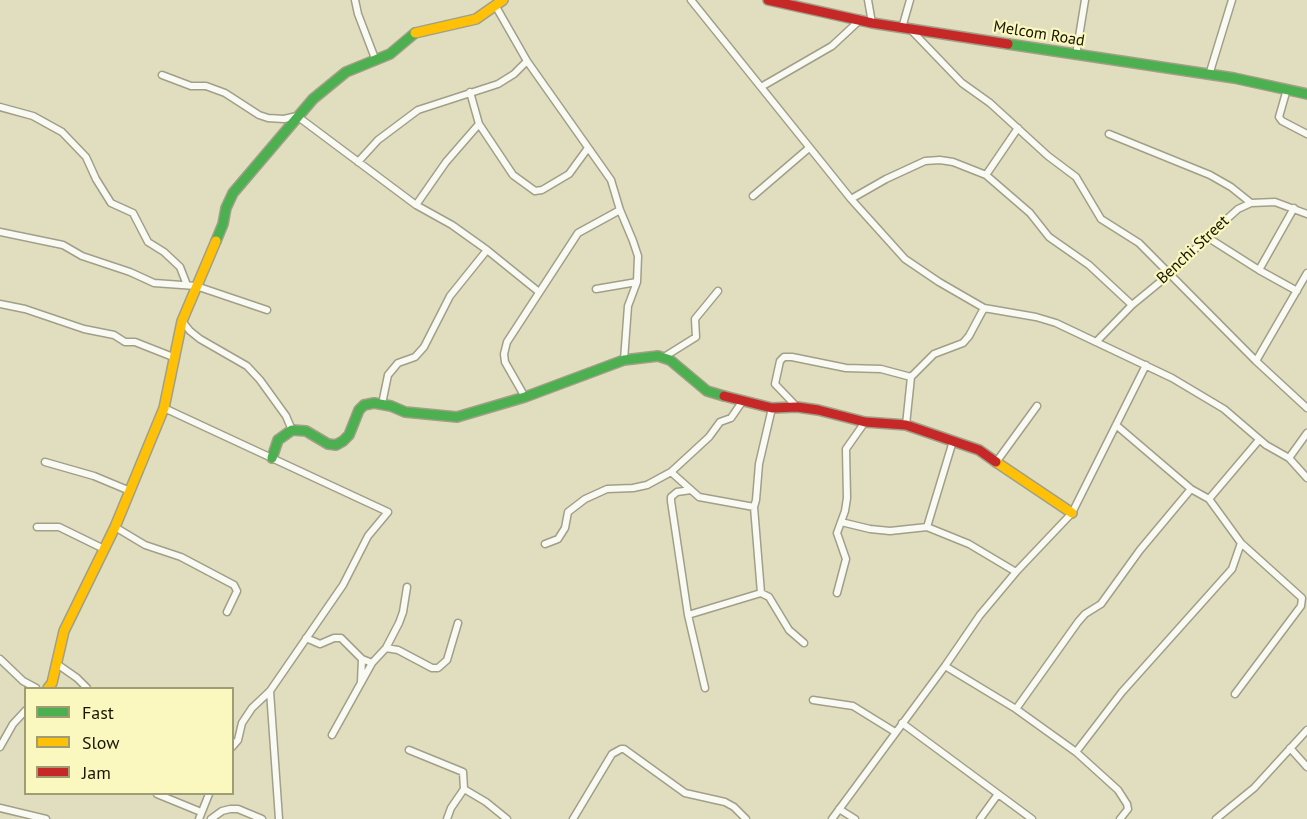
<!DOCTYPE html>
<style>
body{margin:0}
#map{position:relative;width:1307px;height:819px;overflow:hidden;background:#e0debf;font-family:"PT Sans",sans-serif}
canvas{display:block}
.legend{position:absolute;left:24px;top:687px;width:210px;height:108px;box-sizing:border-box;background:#faf7bf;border:2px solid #9f9d73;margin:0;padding:8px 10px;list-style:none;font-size:18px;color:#171502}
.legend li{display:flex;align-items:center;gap:12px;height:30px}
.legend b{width:30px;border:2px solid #9f9d73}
</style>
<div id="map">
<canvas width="1307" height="819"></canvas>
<ul class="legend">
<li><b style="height:8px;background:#4caf50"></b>Fast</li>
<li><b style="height:8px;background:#ffc107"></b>Slow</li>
<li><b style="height:8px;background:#c62828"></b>Jam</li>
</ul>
</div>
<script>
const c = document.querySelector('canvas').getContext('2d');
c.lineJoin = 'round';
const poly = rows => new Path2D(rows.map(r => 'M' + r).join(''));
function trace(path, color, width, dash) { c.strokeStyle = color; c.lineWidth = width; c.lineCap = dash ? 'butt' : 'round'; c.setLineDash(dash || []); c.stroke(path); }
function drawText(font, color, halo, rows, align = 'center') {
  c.font = font + ' "PT Sans",sans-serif'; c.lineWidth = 4.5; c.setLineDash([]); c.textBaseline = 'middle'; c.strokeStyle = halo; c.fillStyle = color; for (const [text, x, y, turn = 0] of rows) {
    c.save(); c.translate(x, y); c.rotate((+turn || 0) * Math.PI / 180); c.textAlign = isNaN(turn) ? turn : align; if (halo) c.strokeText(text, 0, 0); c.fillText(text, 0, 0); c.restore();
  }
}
const street = poly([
 [355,0,358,14,376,61],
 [691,0,851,199,905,259,939,282,984,308,1036,317,1056,323,1172,378,1224,409,1266,445,1289,458,1307,478],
 [868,0,872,23],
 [495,5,527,61,611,180,620,210,633,241,638,256,637,282,628,306,624,360],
 [902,28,910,0],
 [911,30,962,83,990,103,1048,156,1076,177,1101,219,1139,243,1256,361,1307,408],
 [1076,55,1085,0],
 [162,75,191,86,206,86,225,93,259,115,268,118,284,119,297,116,416,205,452,225,487,250,539,292],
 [1209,75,1232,0],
 [761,87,832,46,861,19],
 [1287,89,1279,117,1282,121,1307,134],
 [470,92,479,124,513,175,535,191,542,190,569,174,588,148],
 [0,107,33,116,62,132,86,157,96,179,111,203,133,213,148,242,164,252,180,267,187,285],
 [1109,134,1210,175,1231,187,1251,203],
 [358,162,378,140,418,110,498,84,514,74,527,61],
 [986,175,1018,128],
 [753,196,809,148],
 [851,199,886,179,925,161,940,160,953,162,986,175,1030,213,1049,237,1089,265,1132,305],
 [416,205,446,162,479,124],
 [0,232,63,245,82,256,130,272,154,283,196,286,267,310],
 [1207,237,1259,270,1297,291],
 [1259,270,1294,208],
 [596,289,637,282],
 [0,304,25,309,84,329,114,335,125,342,135,342,173,357],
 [182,321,190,331,200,339,247,366,260,380,286,416,292,430],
 [1096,342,1132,305,1171,273,1207,237,1238,209,1251,203,1275,202,1307,214],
 [664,357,696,337,695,319,718,291],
 [1256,361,1307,273],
 [525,397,505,362,504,354,507,342,578,233,620,210],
 [382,404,388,375,398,363,415,357,424,347,450,296,487,250],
 [797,407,775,384,780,361,784,357,792,357,846,368,881,369,911,377],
 [164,408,388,512,368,536,343,585,270,691,252,708,242,723,238,740,232,747],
 [906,425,911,377,934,354,963,343,969,336,984,308],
 [1116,425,1191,489,1209,499,1241,543,1302,598,1301,606,1235,694],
 [1289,458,1307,433],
 [997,461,1037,406],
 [45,462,94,476,130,491],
 [671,472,699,497,754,507],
 [691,490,677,492,671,497,671,501,688,615,705,688],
 [1209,499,1259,440],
 [841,522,870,529,890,531,927,527,969,544,1016,572],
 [37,527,59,527,104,549],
 [115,527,145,545,181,557,234,585,237,591,227,612],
 [927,527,953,441],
 [545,544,558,539,565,528,568,512,585,499,607,489,633,488,647,485,671,472,709,437,720,422,731,418,742,402],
 [761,593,769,597,789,630,804,643],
 [837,593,846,559,837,533,845,511,847,498,846,449,865,422],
 [688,615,761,593,754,507,756,500,759,464,772,408],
 [306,638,320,644,334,638,341,638,362,659,372,663],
 [386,648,398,650,432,668,438,668,447,660,458,623],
 [0,659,23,681,36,688],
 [57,664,77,678,87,688],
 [945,666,1016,709,1076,752,1118,790,1127,804,1128,809,1120,819],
 [361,682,362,659],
 [270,691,279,819],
 [813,700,853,706,895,732],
 [1016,709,1078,622,1085,614,1101,604,1140,550,1191,489],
 [902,723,1032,819],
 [332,735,372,663,386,648,399,623,403,612,407,587],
 [0,747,13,724,26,710],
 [1290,748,1307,767],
 [409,750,463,772,464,789,451,808,447,819],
 [1076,752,1122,692,1232,569,1241,543],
 [464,789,486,802,507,819],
 [157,794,201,812],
 [0,808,46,819],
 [839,809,855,819],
 [199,819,209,794],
 [211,819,222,811,230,809,238,809,262,819],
 [573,819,612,754,621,749,624,749,685,793,725,802,734,807,746,819],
 [832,819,945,666,980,615,1016,572,1072,513,1146,365],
 [980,819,998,794],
 [1216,819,1254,788,1307,730]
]);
const fast = poly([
 [1008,44,1234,78,1307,94],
 [216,241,223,224,226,208,233,193,313,99,346,72,390,54,415,33],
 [272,458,278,440,292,430,306,431,328,444,336,445,343,441,349,435,359,410,364,405,374,403,391,406,405,412,457,417,525,397,624,360,658,356,670,360,707,391,724,396]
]);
const slow = poly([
 [415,33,476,19,503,0],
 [996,462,1072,513],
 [48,688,52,683,64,631,115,527,164,408,182,321,216,241]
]);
const jam = poly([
 [768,0,872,23,1008,44],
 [724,396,772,408,797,407,818,410,865,422,906,425,979,450,996,462]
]);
const streetNames = [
 ["Melcom Road",1039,34,9],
 ["Benchi Street",1193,250,-43]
];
trace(street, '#a19f87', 9);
trace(fast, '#a19f87', 12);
trace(slow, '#a19f87', 12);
trace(jam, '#a19f87', 12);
trace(street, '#fafaf5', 6);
trace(fast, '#4caf50', 9);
trace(slow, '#ffc107', 9);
trace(jam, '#c62828', 9);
drawText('16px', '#171502', '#faf7bf', streetNames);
</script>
